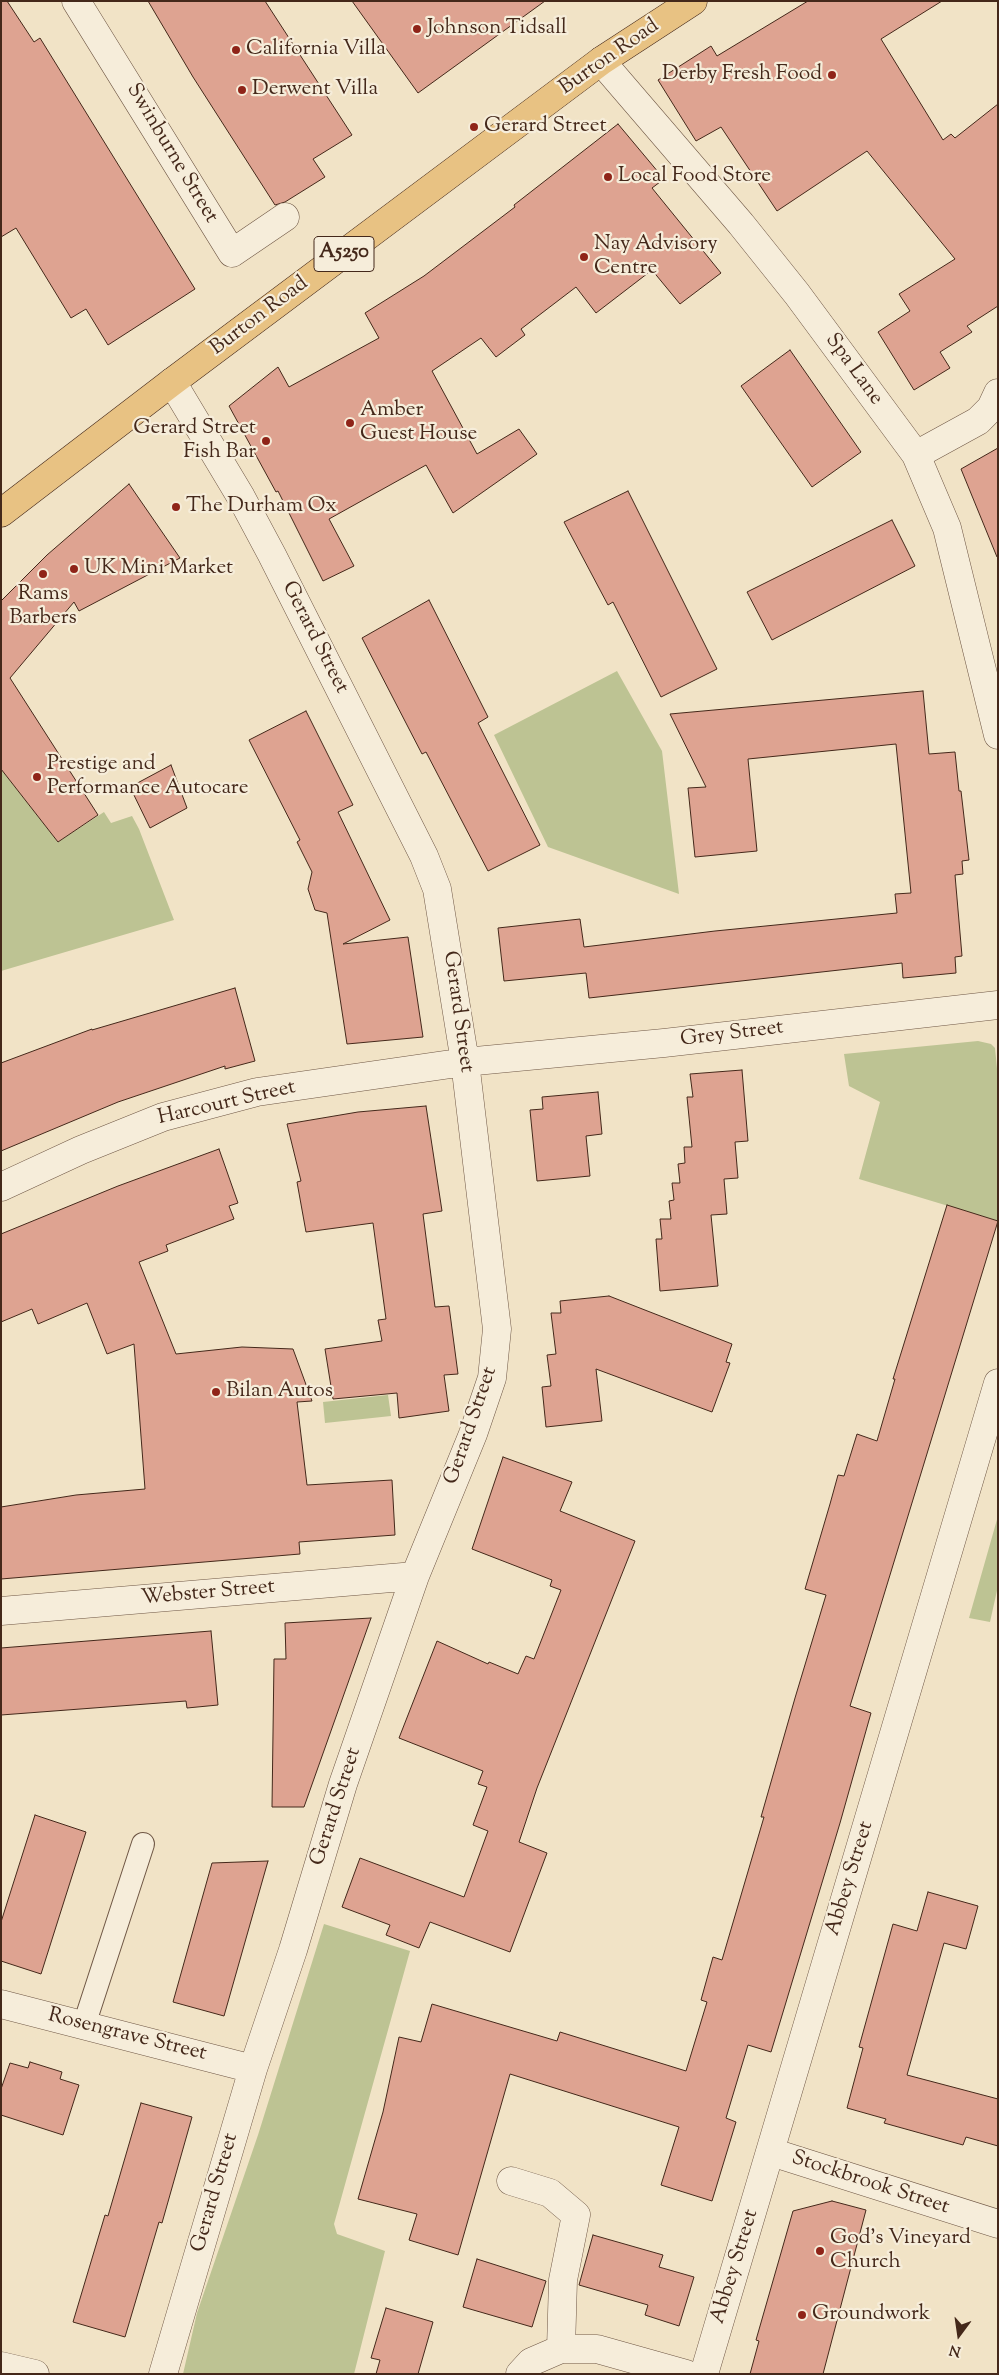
<!DOCTYPE html>
<style>
body{margin:0}
#map{position:relative;width:999px;height:2375px;overflow:hidden;background:#f1e3c6;font-family:"Sorts Mill Goudy",serif}
canvas{display:block}
.frame{position:absolute;inset:0;border:2px solid #44281a;pointer-events:none}
.north{position:absolute;left:934px;top:2310px;width:50px;height:50px;-webkit-text-stroke:4px #f6edda;paint-order:stroke;rotate:194deg;font-size:14px;font-weight:700;line-height:20px;text-align:center;color:#44281a}
.north::after{content:'';display:block;margin:auto;width:18px;height:22px;background:#44281a;clip-path:polygon(50% 0,100% 100%,50% 72%,0 100%)}
</style>
<div id="map">
<canvas width="999" height="2375"></canvas>
<div class="frame"></div>
<div class="north">N</div>
</div>
<script>
const c = document.querySelector('canvas').getContext('2d');
c.lineJoin = 'round';
function paint(path, color) { c.fillStyle = color; c.fill(path, 'evenodd'); }
const poly = rows => new Path2D(rows.map(r => 'M' + r).join(''));
function trace(path, color, width, dash) { c.strokeStyle = color; c.lineWidth = width; c.lineCap = dash ? 'butt' : 'round'; c.setLineDash(dash || []); c.stroke(path); }
function drawText(font, color, halo, rows, align = 'center') {
  c.font = font + ' "Sorts Mill Goudy",serif'; c.lineWidth = 4.5; c.setLineDash([]); c.textBaseline = 'middle'; c.strokeStyle = halo; c.fillStyle = color; for (const [text, x, y, turn = 0] of rows) {
    c.save(); c.translate(x, y); c.rotate((+turn || 0) * Math.PI / 180); c.textAlign = isNaN(turn) ? turn : align; if (halo) c.strokeText(text, 0, 0); c.fillText(text, 0, 0); c.restore();
  }
}
const green = poly([
 [617,671,662,751,679,894,548,847,494,735],
 [1,769,58,842,104,812,111,823,132,816,139,829,174,920,1,971],
 [978,1041,991,1044,995,1048,998,1079,998,1221,859,1179,880,1102,849,1086,844,1054],
 [388,1395,391,1416,325,1423,323,1402],
 [998,1516,998,1586,990,1622,969,1618],
 [324,1924,410,1951,334,2224,337,2234,385,2251,354,2374,183,2374,197,2313,258,2135]
]);
const building = poly([
 [1,1,7,1,34,42,40,38,195,289,108,345,86,309,71,318,16,228,1,237,1,1],
 [148,1,265,1,352,135,313,159,325,177,285,202,275,205,193,77,148,1],
 [352,1,545,1,418,93,352,1],
 [808,1,942,1,881,39,943,140,951,134,955,138,998,104,998,306,967,326,972,332,940,352,950,368,914,390,878,332,910,311,899,294,955,259,867,151,777,211,721,127,696,141,658,80,711,46,717,56,808,1],
 [618,124,664,179,652,188,721,273,680,304,652,270,596,313,576,287,521,329,525,335,496,357,481,338,432,371,477,454,519,429,537,454,453,513,426,465,329,519,354,566,323,581,278,491,276,492,229,406,278,367,289,387,379,338,365,313,424,276,515,207,514,205,618,124],
 [790,350,861,452,812,487,741,386,790,350],
 [998,448,998,556,997,557,961,469,998,448],
 [129,484,180,558,79,611,74,602,10,678,98,815,58,842,1,769,1,601,47,555,129,484],
 [628,491,717,669,661,697,613,602,608,605,564,522,628,491],
 [892,520,915,566,772,640,747,592,892,520],
 [429,600,488,717,478,723,540,845,488,871,426,752,422,754,362,638,429,600],
 [923,691,929,754,955,752,959,791,961,791,969,860,962,861,963,874,955,875,962,956,955,957,956,973,903,978,902,963,589,998,586,973,504,981,498,928,580,919,584,947,715,931,897,913,895,894,911,893,896,744,748,759,757,851,695,857,688,788,706,787,670,714,923,691],
 [306,711,353,805,338,812,390,920,343,944,408,937,423,1037,347,1044,327,913,315,910,308,889,312,872,297,842,300,840,249,740,306,711],
 [171,765,187,808,150,828,130,787,171,765],
 [235,988,255,1061,225,1069,225,1066,118,1102,1,1151,1,1063,92,1029,92,1030,235,988],
 [742,1070,748,1141,735,1142,738,1178,724,1179,727,1214,711,1215,718,1286,660,1291,656,1239,662,1239,660,1219,671,1219,669,1201,674,1200,672,1183,680,1183,678,1164,685,1163,684,1147,692,1147,687,1097,693,1097,690,1074,742,1070],
 [598,1092,602,1134,586,1136,590,1176,537,1181,530,1110,543,1109,542,1097,598,1092],
 [426,1106,442,1211,423,1214,435,1307,449,1306,458,1374,444,1375,449,1411,399,1418,397,1393,333,1399,325,1349,382,1341,378,1320,386,1319,373,1223,306,1232,297,1182,301,1181,287,1124,358,1112,426,1106],
 [219,1149,238,1203,229,1206,234,1219,166,1245,168,1251,139,1262,176,1354,242,1347,293,1349,312,1401,297,1402,307,1485,392,1480,395,1535,299,1542,300,1554,1,1579,1,1507,76,1495,145,1489,134,1344,107,1354,87,1303,38,1324,32,1309,1,1322,1,1234,118,1186,219,1149],
 [947,1205,998,1221,850,1706,871,1713,840,1823,771,2052,748,2045,726,2118,736,2122,712,2201,661,2185,679,2127,510,2074,458,2255,409,2240,417,2214,358,2199,383,2112,399,2037,421,2042,432,2004,557,2041,560,2032,686,2071,707,2002,701,2000,713,1957,722,1960,764,1817,761,1817,795,1698,826,1595,805,1589,830,1504,838,1475,844,1476,857,1434,877,1441,895,1379,893,1379,947,1205],
 [609,1296,732,1344,726,1362,730,1363,712,1412,596,1369,602,1421,546,1427,542,1387,551,1386,547,1355,556,1354,551,1313,561,1313,560,1301,609,1296],
 [503,1457,572,1482,560,1511,635,1541,537,1788,519,1842,547,1853,510,1952,430,1922,419,1948,386,1935,390,1925,342,1907,360,1858,464,1897,488,1831,473,1825,487,1787,478,1784,483,1771,399,1738,437,1641,488,1664,489,1662,518,1674,526,1656,534,1659,561,1590,550,1586,552,1580,472,1549,503,1457],
 [371,1618,304,1807,272,1807,274,1659,286,1659,285,1623,371,1618],
 [211,1631,218,1705,187,1708,186,1701,1,1715,1,1648,211,1631],
 [35,1815,86,1832,41,1974,1,1961,1,1922,35,1815],
 [268,1861,224,2016,173,2002,212,1863,268,1861],
 [928,1892,978,1906,966,1949,944,1943,907,2075,998,2099,998,2146,966,2137,963,2145,884,2123,886,2119,847,2108,863,2048,859,2047,893,1924,917,1931,928,1892],
 [30,2062,62,2072,60,2079,79,2085,63,2135,1,2115,1,2089,10,2063,28,2068,30,2062],
 [141,2103,192,2117,162,2223,159,2222,125,2337,73,2322,105,2215,108,2216,141,2103],
 [832,2201,866,2210,823,2374,750,2374,759,2341,756,2340,793,2211,832,2201],
 [593,2235,663,2255,659,2267,694,2277,679,2326,645,2315,648,2305,579,2285,593,2235],
 [477,2259,546,2281,532,2327,463,2307,477,2259],
 [386,2308,433,2322,418,2374,376,2374,380,2360,371,2358,386,2308]
]);
const service = poly([
 [84,2025,143,1844]
]);
const minor = poly([
 [76,1,232,253,285,217],
 [601,61,741,224,797,294,916,455,947,528,998,735],
 [916,455,978,421,991,408,998,393],
 [1,1187,81,1150,163,1117,257,1092,465,1062,664,1043,998,1005],
 [1,1611,415,1576],
 [1,2004,253,2069],
 [511,2181,550,2193,576,2215,563,2280,561,2349],
 [1,2366,35,2374],
 [163,2374,253,2069,293,1950,343,1784,415,1576,473,1434,492,1378,497,1329,465,1062,437,889,424,856,272,555,241,497,172,382],
 [520,2374,531,2362,561,2349,597,2349,686,2374]
]);
const tertiary = poly([
 [771,2152,998,2224],
 [704,2374,998,1383]
]);
const primary = poly([
 [1,513,172,382,601,61,693,1]
]);
const markers = [
 [417,29,5,"#8f2418"],
 [236,50,5,"#8f2418"],
 [832,75,5,"#8f2418"],
 [242,90,5,"#8f2418"],
 [474,127,5,"#8f2418"],
 [608,177,5,"#8f2418"],
 [584,257,5,"#8f2418"],
 [350,423,5,"#8f2418"],
 [266,441,5,"#8f2418"],
 [176,507,5,"#8f2418"],
 [74,569,5,"#8f2418"],
 [43,574,5,"#8f2418"],
 [37,777,5,"#8f2418"],
 [216,1392,5,"#8f2418"],
 [820,2251,5,"#8f2418"],
 [802,2315,5,"#8f2418"]
];
const shields = [
 [344,254,60]
];
const shieldNames = [
 ["A5250",344,254]
];
const poiNames = [
 ["Johnson Tidsall",427,29],
 ["California Villa",246,50],
 ["Derby Fresh Food",822,75,"right"],
 ["Derwent Villa",252,90],
 ["Gerard Street",484,127],
 ["Local Food Store",618,177],
 ["Nay Advisory",594,245],
 ["Centre",594,269],
 ["Amber",360,411],
 ["Guest House",360,435],
 ["Gerard Street",256,429,"right"],
 ["Fish Bar",256,453,"right"],
 ["The Durham Ox",186,507],
 ["UK Mini Market",84,569],
 ["Rams",43,595,"center"],
 ["Barbers",43,619,"center"],
 ["Prestige and",47,765],
 ["Performance Autocare",47,789],
 ["Bilan Autos",226,1392],
 ["God's Vineyard",830,2239],
 ["Church",830,2263],
 ["Groundwork",812,2315]
];
const streetNames = [
 ["Burton Road",610,58,-35],
 ["Swinburne Street",171,154,59],
 ["Burton Road",260,317,-37],
 ["Spa Lane",853,370,54],
 ["Gerard Street",314,638,63],
 ["Gerard Street",457,1012,82],
 ["Grey Street",732,1035,-7],
 ["Harcourt Street",227,1104,-13],
 ["Gerard Street",472,1426,-71],
 ["Webster Street",208,1594,-5],
 ["Gerard Street",337,1807,-72],
 ["Abbey Street",851,1879,-73],
 ["Rosengrave Street",127,2036,14],
 ["Stockbrook Street",870,2184,18],
 ["Gerard Street",216,2193,-74],
 ["Abbey Street",736,2267,-73]
];
paint(green, '#bdc393');
paint(building, '#dea391');
trace(building, '#44281a', 1);
trace(service, '#6f5745', 24);
trace(minor, '#6f5745', 29);
trace(tertiary, '#6f5745', 29);
trace(primary, '#44281a', 29);
trace(service, '#f6edda', 22);
trace(minor, '#f6edda', 28);
trace(tertiary, '#f6edda', 28);
trace(primary, '#e8c283', 28);
for (const [x, y, r, color] of markers) { const dot = new Path2D(); dot.arc(x, y, r, 0, 2 * Math.PI); c.fillStyle = color; c.fill(dot); trace(dot, '#f6edda', 2); }
for (const [x, y, w] of shields) { const box = new Path2D(); box.roundRect(x - w / 2, y - 17.5, w, 35, 4); c.fillStyle = '#f6edda'; c.fill(box); trace(box, '#44281a', 1); }
drawText('bold 20px', '#44281a', null, shieldNames);
drawText('21px', '#44281a', '#f6edda', poiNames, 'left');
drawText('21px', '#44281a', '#f6edda', streetNames);
</script>
